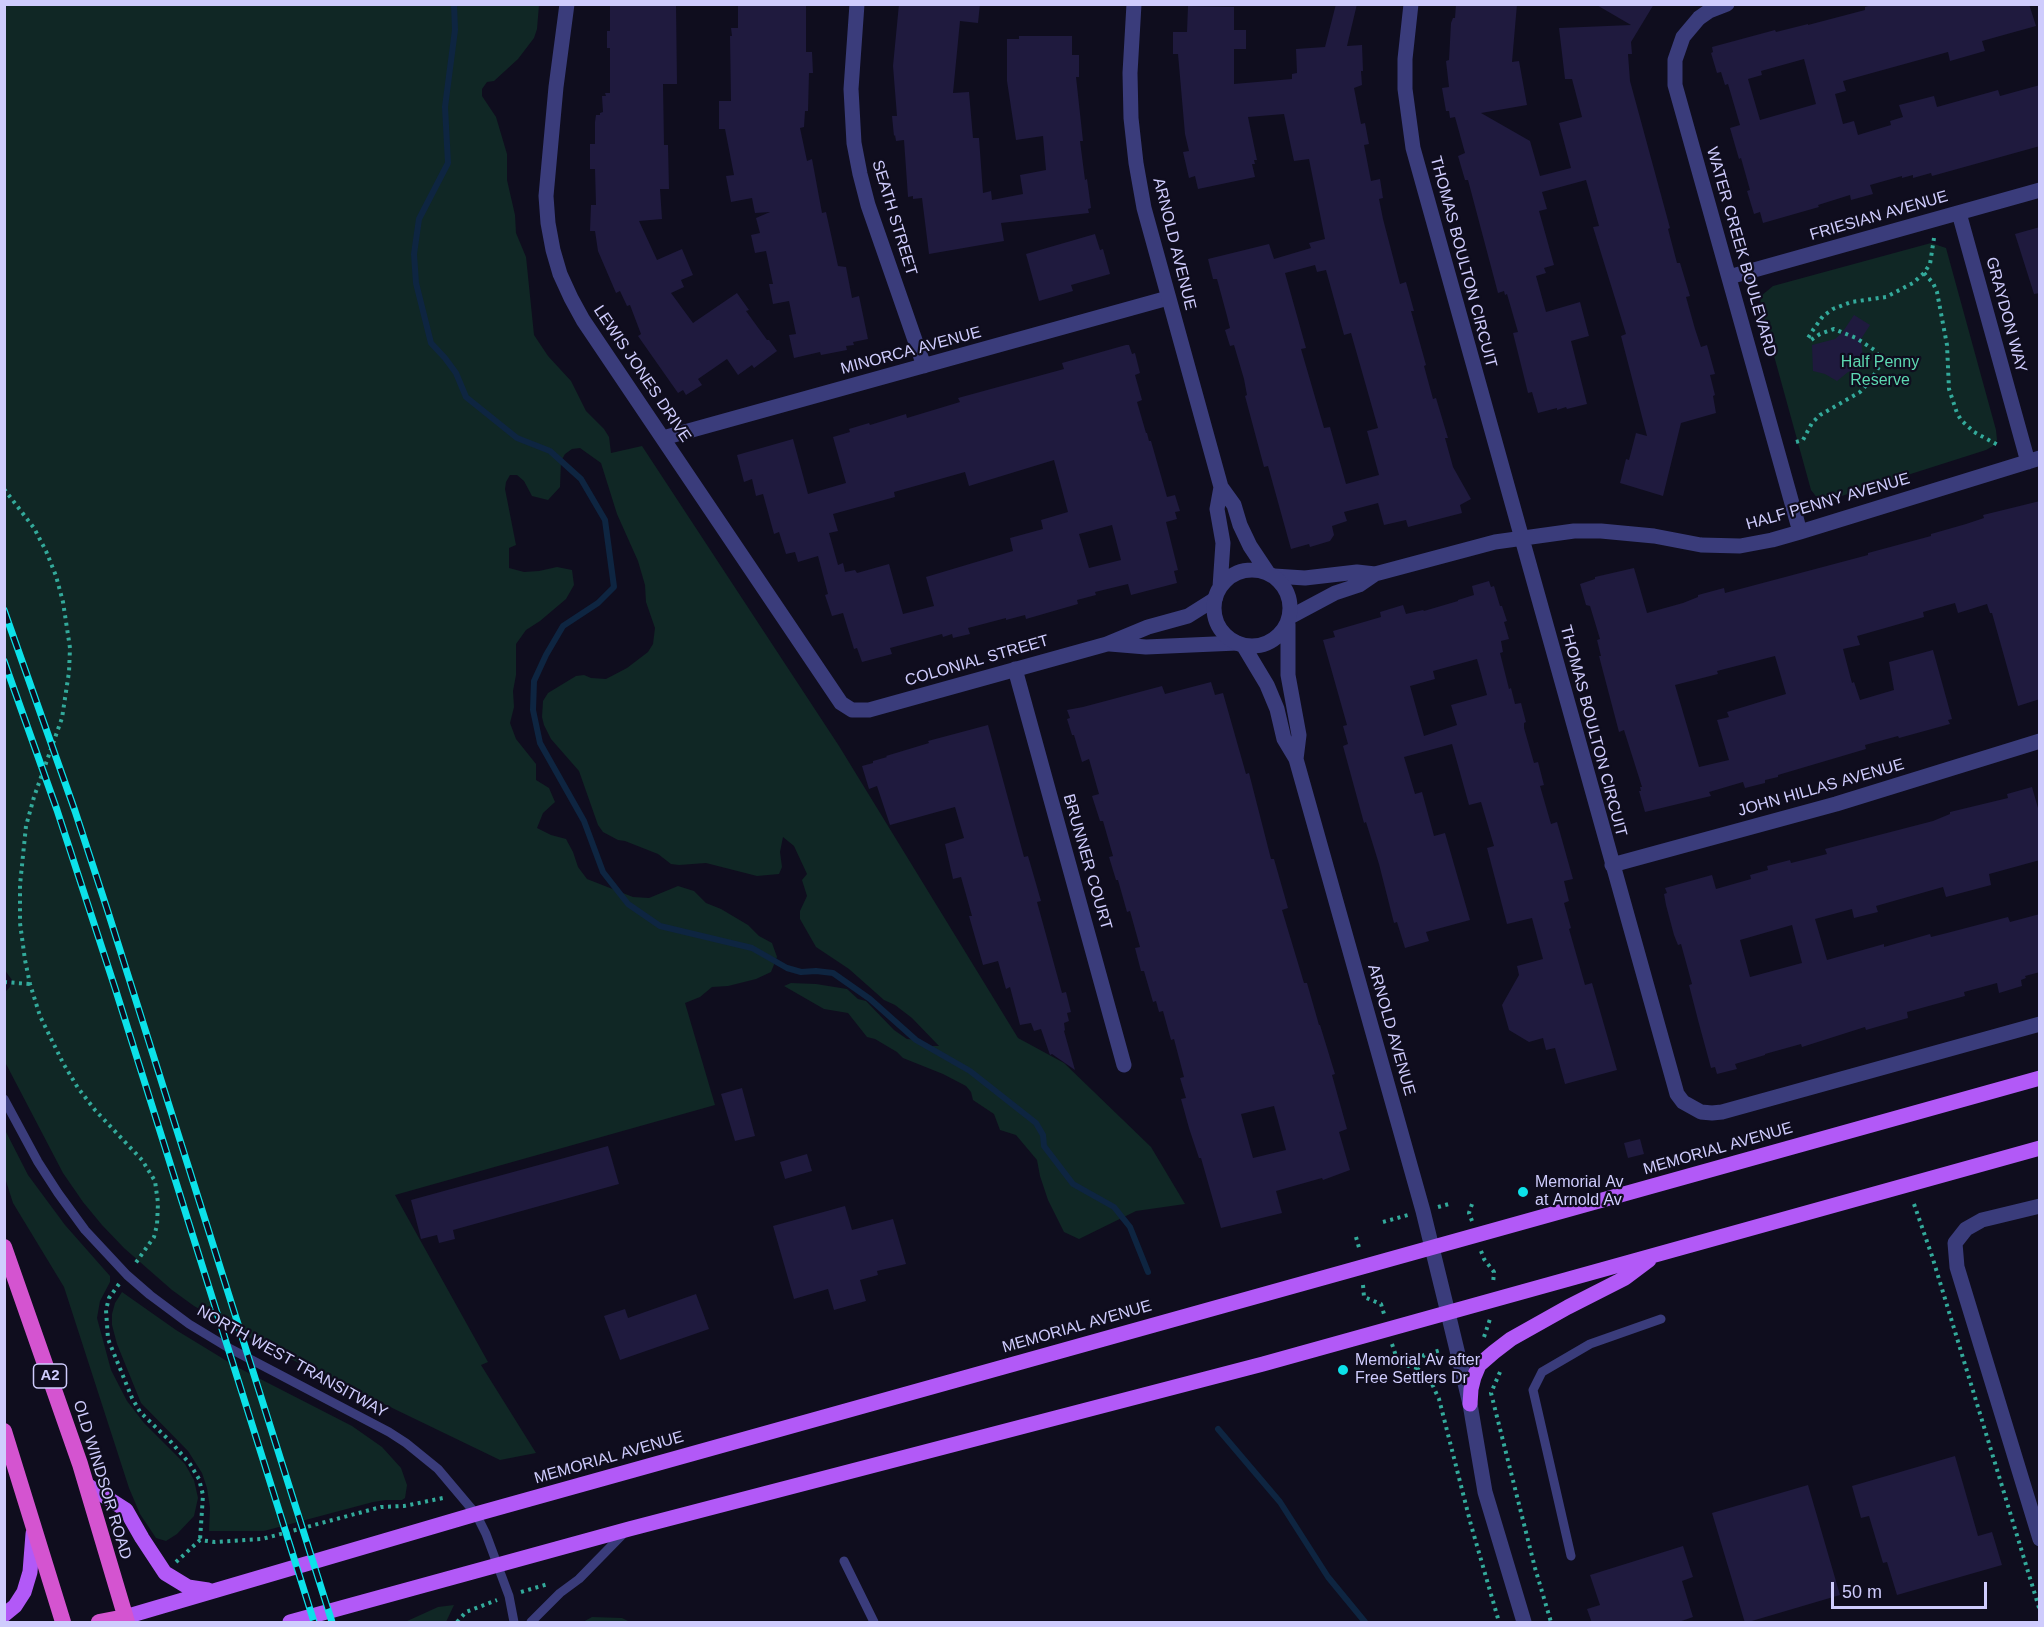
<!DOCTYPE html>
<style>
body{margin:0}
#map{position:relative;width:2044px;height:1627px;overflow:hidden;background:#0f0d1e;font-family:Helvetica,sans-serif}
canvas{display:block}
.frame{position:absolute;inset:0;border:6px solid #cfccfd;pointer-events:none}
.scale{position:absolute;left:1831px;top:1582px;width:156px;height:27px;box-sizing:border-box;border:3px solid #cfccfd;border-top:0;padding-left:8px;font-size:18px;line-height:21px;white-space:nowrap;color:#cfccfd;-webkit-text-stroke:4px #0f0d1e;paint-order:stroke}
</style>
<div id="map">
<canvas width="2044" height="1627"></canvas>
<div class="frame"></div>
<div class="scale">50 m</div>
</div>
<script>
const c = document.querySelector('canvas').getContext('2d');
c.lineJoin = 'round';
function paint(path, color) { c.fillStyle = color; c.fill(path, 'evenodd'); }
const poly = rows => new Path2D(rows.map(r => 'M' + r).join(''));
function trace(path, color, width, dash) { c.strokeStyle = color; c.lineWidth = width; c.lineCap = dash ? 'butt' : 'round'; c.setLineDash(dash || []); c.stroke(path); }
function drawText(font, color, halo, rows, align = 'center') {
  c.font = font + ' Helvetica,sans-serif'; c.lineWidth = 4.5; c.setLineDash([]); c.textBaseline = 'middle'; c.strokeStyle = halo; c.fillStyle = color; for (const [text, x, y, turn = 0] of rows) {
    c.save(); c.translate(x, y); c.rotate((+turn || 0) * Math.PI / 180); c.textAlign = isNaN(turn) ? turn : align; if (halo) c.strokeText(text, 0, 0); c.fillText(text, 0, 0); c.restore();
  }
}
const green = poly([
 [4,5,539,5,537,29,534,38,518,59,494,81,487,82,482,89,482,96,496,117,507,154,507,180,515,215,516,233,526,257,534,335,548,356,571,381,586,411,604,429,609,437,611,453,642,446,839,746,1018,1038,1064,1063,1151,1147,1185,1204,1136,1211,1079,1239,1064,1232,1048,1200,1040,1176,1037,1160,1016,1135,1000,1130,994,1114,973,1100,971,1092,966,1086,943,1074,903,1058,897,1052,875,1039,867,1037,848,1013,824,1009,784,986,791,983,816,984,847,989,858,999,866,1001,894,1030,907,1039,919,1040,931,1046,939,1046,912,1018,895,1005,884,1000,849,969,816,947,800,919,800,911,807,896,802,880,807,874,794,846,783,837,780,852,782,867,779,874,757,876,706,863,679,865,671,864,658,854,625,841,618,840,603,832,598,825,579,771,551,739,544,725,542,717,543,701,548,693,576,676,584,675,591,678,606,679,627,668,648,652,653,644,655,628,646,602,645,585,638,561,617,514,601,463,580,448,572,449,565,454,561,461,560,487,548,500,532,496,524,481,517,475,510,475,506,482,505,489,516,545,509,548,509,568,524,572,539,571,557,567,572,570,574,585,566,599,540,621,526,630,516,644,516,675,513,691,514,707,510,723,516,739,536,764,536,780,549,788,555,802,543,813,537,828,551,835,566,839,573,852,578,867,587,879,633,897,649,898,678,886,694,891,706,903,721,909,748,925,759,936,772,943,777,957,771,972,756,979,728,986,712,987,700,997,685,1003,715,1105,395,1195,488,1362,481,1365,536,1453,500,1460,266,1347,194,1306,172,1290,124,1248,102,1225,83,1202,63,1173,5,1062,5,992,10,987,12,980,4,969],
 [1931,243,1946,248,1996,430,1997,440,1993,446,1986,450,1829,500,1818,499,1811,490,1760,305,1761,296,1773,286],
 [5,1130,28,1175,65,1225,110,1276,110,1282,100,1301,97,1318,111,1370,127,1401,144,1423,185,1464,194,1480,198,1498,194,1516,177,1534,166,1541,156,1538,140,1514,129,1488,64,1287,13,1203,5,1178],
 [122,1292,176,1330,235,1366,352,1426,382,1447,401,1468,407,1485,405,1498,402,1500,386,1500,373,1502,264,1531,209,1531,210,1508,207,1488,202,1473,188,1451,141,1403,117,1344,112,1325,112,1314,115,1303],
 [454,1605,446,1622,405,1622,438,1607],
 [592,1617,622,1618,630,1622,583,1622]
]);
const stream = poly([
 [454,4,455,30,445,107,448,163,419,219,414,254,416,283,431,343,445,358,456,373,466,397,517,438,550,451,581,479,605,520,614,587,598,603,563,626,546,655,534,681,533,710,540,743,584,821,603,872,628,904,660,926,752,948,787,968,801,972,816,971,833,973,870,999,916,1040,970,1071,1036,1123,1043,1135,1044,1146,1073,1184,1114,1207,1130,1227,1148,1272],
 [1218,1429,1280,1502,1328,1577,1365,1622]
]);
const building = poly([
 [610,4,676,4,677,84,663,84,664,145,668,145,669,189,660,189,662,219,639,221,657,260,682,249,693,275,681,280,684,287,671,293,693,323,737,293,749,310,746,311,767,340,769,340,777,351,754,368,752,365,738,375,727,359,698,379,702,385,686,395,683,390,678,393,638,336,641,334,630,305,627,306,620,291,616,293,598,251,595,231,590,231,591,205,596,205,595,169,590,169,590,144,595,144,595,122,596,115,600,115,600,113,603,112,602,96,606,96,605,93,610,93,610,48,607,48,607,31,610,31],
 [738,4,806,4,806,52,812,52,813,73,809,73,808,111,805,111,804,127,800,128,807,161,812,159,822,213,826,212,838,266,846,267,852,298,859,296,868,339,853,342,854,345,846,346,847,350,821,355,820,352,794,358,789,335,796,334,789,301,773,304,769,284,773,284,766,251,755,253,751,235,760,233,756,218,770,212,755,213,752,198,731,202,726,176,734,175,725,129,719,129,719,101,731,101,730,36,732,36,731,28,738,28],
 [899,4,980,4,978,23,960,21,953,93,969,92,973,138,979,138,983,193,991,191,992,200,1023,194,1020,175,1046,170,1043,136,1016,140,1007,81,1007,39,1019,39,1019,36,1072,36,1072,55,1079,55,1079,77,1076,77,1083,141,1080,141,1085,180,1087,179,1091,208,1088,209,1089,213,1001,223,1004,241,929,254,922,198,913,199,913,196,908,197,904,140,896,141,895,135,894,136,892,116,897,116,893,66],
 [1336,4,1357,4,1347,46,1362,45,1363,71,1361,71,1362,85,1354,88,1361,124,1365,123,1369,144,1364,145,1371,181,1380,179,1383,198,1379,199,1383,219,1400,284,1406,282,1414,311,1411,311,1426,365,1424,366,1433,399,1436,398,1448,438,1445,438,1453,467,1471,499,1460,505,1462,513,1408,527,1406,520,1384,525,1378,503,1344,512,1347,521,1332,526,1334,535,1330,541,1310,547,1309,544,1291,549,1268,466,1264,467,1245,396,1247,395,1244,379,1234,345,1230,346,1225,330,1230,328,1227,316,1217,279,1213,279,1208,259,1269,244,1274,259,1311,248,1309,243,1325,239,1309,159,1294,161,1284,114,1248,117,1257,160,1254,160,1255,164,1252,164,1255,177,1198,189,1195,176,1189,178,1183,152,1189,151,1185,134,1178,54,1173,54,1173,32,1187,32,1188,6,1234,7,1234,30,1246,30,1246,49,1234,49,1234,84,1292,79,1292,74,1297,73,1296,49,1325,47],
 [1315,265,1317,272,1326,270,1344,335,1351,333,1378,428,1367,431,1379,475,1346,484,1330,427,1324,428,1301,349,1306,348,1285,273],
 [1456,4,1517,4,1512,62,1519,61,1527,105,1481,113,1530,141,1540,176,1571,168,1559,123,1582,117,1572,79,1565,79,1559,28,1631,25,1595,4,1654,4,1631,42,1632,54,1628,54,1630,81,1670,228,1668,229,1677,263,1680,263,1690,296,1686,297,1695,329,1701,347,1707,345,1715,374,1710,375,1715,395,1713,396,1716,413,1681,423,1663,496,1620,483,1626,459,1629,460,1636,433,1647,436,1621,336,1626,334,1593,227,1599,226,1586,180,1542,192,1547,209,1539,211,1554,265,1544,268,1546,273,1536,276,1546,312,1580,302,1589,336,1571,341,1587,404,1567,409,1566,407,1557,410,1557,408,1538,413,1532,392,1528,393,1513,333,1518,332,1507,294,1505,295,1504,291,1498,293,1468,180,1465,180,1458,156,1465,153,1455,117,1450,118,1449,111,1446,111,1442,88,1449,87,1446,61,1449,60,1451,23,1453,18,1455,18],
 [1875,4,2029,4,2036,26,1982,41,1985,51,1950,61,1948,52,1843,81,1846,91,1835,94,1843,124,1854,121,1858,135,1891,125,1890,121,1903,117,1899,105,1934,96,1937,107,1998,90,2000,96,2040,85,2040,146,1932,176,1931,173,1913,178,1913,175,1902,178,1902,176,1870,185,1873,194,1851,200,1850,195,1818,205,1819,207,1763,223,1760,212,1754,214,1747,191,1750,190,1741,158,1739,159,1730,128,1740,125,1728,84,1725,85,1721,72,1717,73,1711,53,1713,52,1712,47,1775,30,1776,32,1808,24,1808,25,1865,10,1865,7],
 [1804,59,1816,104,1760,120,1748,79,1762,75,1761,71],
 [2040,227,2040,293,2034,294,2015,234],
 [1095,234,1100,250,1103,249,1110,274,1071,285,1073,291,1039,301,1026,254],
 [1854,315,1870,325,1861,339,1864,367,1848,372,1837,381,1825,374,1813,371,1812,345,1835,339,1842,333],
 [1126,345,1129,345,1132,354,1135,353,1140,373,1135,375,1142,400,1137,402,1146,433,1147,433,1149,441,1151,441,1167,497,1175,495,1180,511,1175,512,1177,519,1166,522,1178,570,1174,571,1177,583,1131,595,1128,584,1095,592,1096,595,1077,600,1078,604,1026,619,1025,615,1006,620,1006,618,968,628,970,634,953,638,952,634,943,637,942,634,890,648,892,654,862,662,857,648,854,649,843,613,832,616,825,595,828,594,818,556,798,562,795,552,786,554,779,532,774,534,763,494,756,496,752,479,744,482,737,455,793,439,808,494,846,483,833,437,850,432,849,429,869,423,870,425,906,414,907,418,960,402,958,398,1064,369,1062,363],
 [1054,460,1068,512,1041,520,1043,529,1010,538,1013,551,926,577,934,606,903,614,889,564,857,573,855,570,845,572,843,563,838,565,829,533,838,531,833,514,895,497,894,492,965,472,969,486],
 [1112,525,1121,560,1089,568,1079,534],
 [2040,501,2040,699,2018,706,1992,613,1990,613,1987,604,1958,613,1955,603,1923,612,1924,617,1857,636,1860,645,1843,649,1852,683,1854,682,1860,700,1894,690,1889,662,1933,650,1952,719,1948,720,1950,724,1899,738,1898,736,1865,745,1866,749,1778,775,1778,777,1765,780,1765,783,1745,788,1743,782,1709,792,1711,796,1645,812,1639,791,1641,791,1640,787,1642,787,1624,730,1619,732,1599,656,1601,656,1597,640,1600,639,1590,606,1586,605,1580,584,1595,579,1595,577,1634,568,1647,613,1683,603,1698,597,1698,595,1724,588,1725,593,1868,555,1868,553,1931,536,1931,534,1966,524,1984,518,1983,515],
 [1775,656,1786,694,1727,712,1729,717,1717,720,1729,760,1699,767,1675,685,1718,674,1717,671],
 [1489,581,1491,587,1494,586,1500,606,1502,606,1507,621,1504,622,1509,639,1501,641,1503,652,1500,653,1509,689,1511,688,1515,704,1521,703,1526,722,1524,723,1524,728,1534,763,1538,762,1544,785,1540,786,1551,824,1557,822,1573,879,1564,881,1569,901,1564,903,1571,928,1569,929,1585,985,1592,983,1617,1070,1565,1084,1555,1048,1546,1050,1543,1038,1529,1042,1509,1030,1502,1005,1519,975,1517,966,1543,959,1532,918,1507,924,1487,848,1494,846,1481,802,1469,805,1452,744,1404,757,1415,794,1422,792,1434,836,1445,833,1470,920,1426,932,1429,941,1405,948,1397,922,1394,923,1379,864,1366,822,1364,823,1343,746,1348,744,1343,726,1347,725,1323,640,1335,637,1333,631,1381,617,1380,612,1403,605,1406,614,1423,610,1424,611,1458,601,1458,600,1474,595,1472,586],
 [1477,659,1487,695,1451,705,1457,725,1424,736,1410,686,1435,679,1433,671],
 [1211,682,1215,695,1223,693,1246,774,1249,773,1271,859,1274,859,1288,908,1282,910,1304,983,1307,983,1319,1025,1320,1025,1335,1074,1332,1075,1347,1129,1339,1132,1350,1170,1323,1180,1322,1178,1276,1191,1282,1213,1221,1228,1201,1158,1199,1158,1189,1128,1181,1099,1186,1098,1180,1078,1184,1077,1174,1039,1171,1040,1163,1011,1159,1012,1156,1001,1153,1002,1144,971,1141,971,1135,948,1140,947,1130,911,1127,912,1118,880,1116,880,1109,857,1113,856,1103,821,1100,821,1092,796,1099,794,1089,759,1082,762,1074,735,1072,735,1067,719,1070,718,1067,710,1083,707,1162,686,1165,694],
 [1274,1106,1286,1150,1253,1158,1241,1114],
 [988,725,1024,857,1028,856,1041,901,1037,902,1062,993,1066,992,1071,1012,1067,1013,1069,1021,1064,1023,1065,1030,1064,1031,1075,1070,1052,1054,1050,1055,1041,1029,1034,1031,1031,1023,1020,1025,1010,987,1006,989,998,961,983,965,969,916,972,916,961,877,953,879,945,844,964,838,955,807,890,825,877,786,869,789,862,766,873,763,873,761,887,757,886,756,929,743,928,741],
 [2032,787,2040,815,2040,860,1989,874,1991,885,1946,897,1943,887,1876,906,1878,912,1854,918,1852,909,1815,919,1827,960,1884,944,1884,947,1930,934,1931,937,1947,933,2008,917,2010,922,2040,914,2040,972,2025,976,2026,978,2021,980,2022,986,1999,993,1997,983,1964,992,1965,996,1907,1012,1908,1018,1866,1030,1865,1027,1802,1047,1801,1044,1765,1054,1765,1055,1735,1064,1737,1069,1717,1074,1715,1067,1711,1068,1698,1020,1689,985,1692,984,1681,944,1678,945,1674,935,1666,905,1664,894,1667,893,1665,888,1712,875,1716,889,1751,879,1750,875,1768,870,1767,866,1790,860,1791,863,1827,854,1825,849,1933,821,1950,814,1950,812,2008,798,2007,794],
 [1792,925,1802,963,1750,977,1740,940],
 [742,1088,755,1136,735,1141,721,1094],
 [1640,1139,1644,1154,1628,1158,1624,1143],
 [608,1146,619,1184,453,1230,455,1239,439,1243,437,1235,421,1239,411,1200],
 [807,1154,812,1171,785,1179,780,1162],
 [845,1206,852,1230,893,1219,906,1264,877,1271,878,1275,860,1280,866,1301,834,1310,828,1289,794,1299,773,1226],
 [696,1294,709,1329,620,1360,604,1316,625,1309,628,1318],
 [1955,1456,1978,1536,1992,1532,2002,1565,1897,1595,1887,1562,1883,1563,1869,1516,1861,1518,1852,1486],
 [1808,1485,1840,1595,1745,1623,1712,1513],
 [1683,1546,1693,1577,1682,1581,1693,1617,1676,1623,1592,1623,1587,1609,1600,1605,1590,1575]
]);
const path = poly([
 [1924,273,1933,283,1937,292,1947,345,1949,389,1957,413,1961,420,1974,432,1998,445],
 [1796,442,1803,440,1812,423,1820,415,1860,392,1871,380,1880,365,1880,360,1876,351,1856,338,1834,329,1820,334,1811,340,1808,338,1813,330,1823,316,1833,309,1851,302,1886,297,1913,283,1924,273,1930,264,1934,238],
 [4,489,34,528,46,551,56,576,63,602,70,648,69,672,62,718,34,797,26,826,20,885,20,923,25,960,30,984,40,1016,63,1063,78,1088,95,1110,142,1160,155,1181,158,1203,157,1225,154,1237,135,1264],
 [4,982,30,984],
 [1914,1204,1932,1256,2040,1611],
 [1438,1207,1449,1204],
 [1472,1221,1469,1213,1473,1201],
 [1383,1222,1408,1215],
 [1356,1237,1360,1251],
 [1481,1251,1484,1259,1494,1272,1493,1284],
 [119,1284,109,1298,106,1310,108,1339,132,1398,140,1412,171,1442,190,1464,199,1479,203,1495,200,1540],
 [1363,1285,1364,1297,1381,1304,1384,1314],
 [1484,1337,1490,1319],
 [1392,1344,1399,1365,1409,1366,1417,1368,1424,1355,1441,1350],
 [1417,1368,1432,1384,1439,1399,1471,1525,1499,1622],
 [1500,1372,1491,1393,1535,1568,1551,1622],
 [176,1562,200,1540,215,1542,262,1539,381,1507,404,1506,443,1498],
 [521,1592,548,1584],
 [457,1622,466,1612,497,1600]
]);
const service = poly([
 [4,1099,38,1162,58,1193,85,1230,127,1275,150,1295,189,1324,227,1347,389,1432,406,1443,438,1469,476,1514,486,1534,509,1596,514,1622],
 [1571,1556,1533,1390,1542,1372,1590,1344,1661,1319],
 [844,1561,874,1622],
 [531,1622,560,1593,579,1579,625,1532]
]);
const minor = poly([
 [567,4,556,87,546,196,548,223,553,250,560,274,571,298,583,320,841,703,852,710,869,710,1107,644,1148,627,1188,616,1215,599],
 [857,4,851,89,854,143,860,174,868,205,924,366],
 [1411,4,1405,59,1405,89,1413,148,1677,1094,1683,1102,1701,1112,1712,1113,1722,1112,2040,1024],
 [1727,4,1709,11,1699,18,1683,37,1675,60,1675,85,1800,532],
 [1959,213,2028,462],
 [1729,277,2040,190],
 [663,438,1168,298],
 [1274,576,1305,578,1357,572,1375,574],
 [1290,617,1335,593,1359,585,1375,574,1495,542,1574,531,1601,531,1654,536,1701,545,1740,546,1772,540,1800,532,2040,458],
 [1110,644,1146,647,1237,643],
 [1015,669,1124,1065],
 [1612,865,1836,804,2040,741],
 [2040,1206,1982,1220,1966,1229,1955,1243,1957,1267,2040,1539],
 [1448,1313,1470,1404,1485,1492,1524,1622]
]);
const tertiary = poly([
 [1134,4,1130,73,1131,118,1136,163,1144,208,1221,487,1234,505,1240,525,1250,546,1268,573],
 '1214 608a38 38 0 1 1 76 0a38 38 0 1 1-76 0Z',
 [1220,587,1223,543,1217,509,1221,487],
 [1288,624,1288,675,1299,735,1296,759],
 [1243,645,1267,685,1277,709,1284,739,1296,759,1423,1211,1448,1313]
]);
const primary = poly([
 [1470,1404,1471,1389,1474,1377,1479,1365,1494,1352,1511,1339,1568,1307,1625,1278,1649,1260],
 [87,1485,126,1510,142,1538,165,1573,188,1587,208,1590],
 [4,1615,15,1606,24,1592,30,1572,33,1534],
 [125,1617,476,1514,2040,1078],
 [290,1622,629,1529,1263,1364,2040,1148]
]);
const trunk = poly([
 [4,1247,80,1464,127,1622],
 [4,1431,63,1622],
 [99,1622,125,1617]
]);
const rail = poly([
 [4,610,75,811,109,915,332,1622],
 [4,661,57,810,116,991,314,1622]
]);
const markers = [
 [1523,1192,6,"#0ce1e9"],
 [1343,1370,6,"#0ce1e9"]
];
const shields = [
 [50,1376,33]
];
const shieldNames = [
 ["A2",50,1376]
];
const streetNames = [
 ["FRIESIAN AVENUE",1879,216,-16],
 ["SEATH STREET",894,218,73],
 ["ARNOLD AVENUE",1174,244,76],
 ["WATER CREEK BOULEVARD",1741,252,74],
 ["THOMAS BOULTON CIRCUIT",1463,262,75],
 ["GRAYDON WAY",2006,315,75],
 ["MINORCA AVENUE",911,351,-15],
 ["LEWIS JONES DRIVE",642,374,56],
 ["HALF PENNY AVENUE",1828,502,-16],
 ["COLONIAL STREET",977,661,-16],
 ["THOMAS BOULTON CIRCUIT",1593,731,75],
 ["JOHN HILLAS AVENUE",1821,788,-16],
 ["BRUNNER COURT",1087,862,74],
 ["ARNOLD AVENUE",1391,1030,74],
 ["MEMORIAL AVENUE",1718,1149,-16],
 ["MEMORIAL AVENUE",1077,1327,-16],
 ["NORTH WEST TRANSITWAY",292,1362,29],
 ["MEMORIAL AVENUE",609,1458,-16],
 ["OLD WINDSOR ROAD",102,1480,73]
];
const parkNames = [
 ["Half Penny",1880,363],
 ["Reserve",1880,381]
];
const poiNames = [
 ["Memorial Av",1535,1183],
 ["at Arnold Av",1535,1201],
 ["Memorial Av after",1355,1361],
 ["Free Settlers Dr",1355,1379]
];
paint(green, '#102725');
trace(stream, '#0e2541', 6);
paint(building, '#1f1a3e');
trace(path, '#33aa9b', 4, [3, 4.5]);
trace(service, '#3a3c7b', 9);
trace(minor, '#3a3c7b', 15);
trace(tertiary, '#3a3c7b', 15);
trace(primary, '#b259f7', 15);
trace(trunk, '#d454d0', 16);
trace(rail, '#0ce1e9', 7);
trace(rail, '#0f0d1e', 4.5, [14]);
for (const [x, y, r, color] of markers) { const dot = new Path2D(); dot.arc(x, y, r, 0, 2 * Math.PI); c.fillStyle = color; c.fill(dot); trace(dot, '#0f0d1e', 2); }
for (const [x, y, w] of shields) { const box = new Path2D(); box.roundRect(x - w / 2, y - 12, w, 24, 4.5); c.fillStyle = '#0f0d1e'; c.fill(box); trace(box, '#cfccfd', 1.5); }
drawText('bold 15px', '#cfccfd', null, shieldNames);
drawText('16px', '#cfccfd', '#0f0d1e', streetNames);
drawText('16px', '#5dd8b1', '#0f0d1e', parkNames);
drawText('16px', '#cfccfd', '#0f0d1e', poiNames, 'left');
</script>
